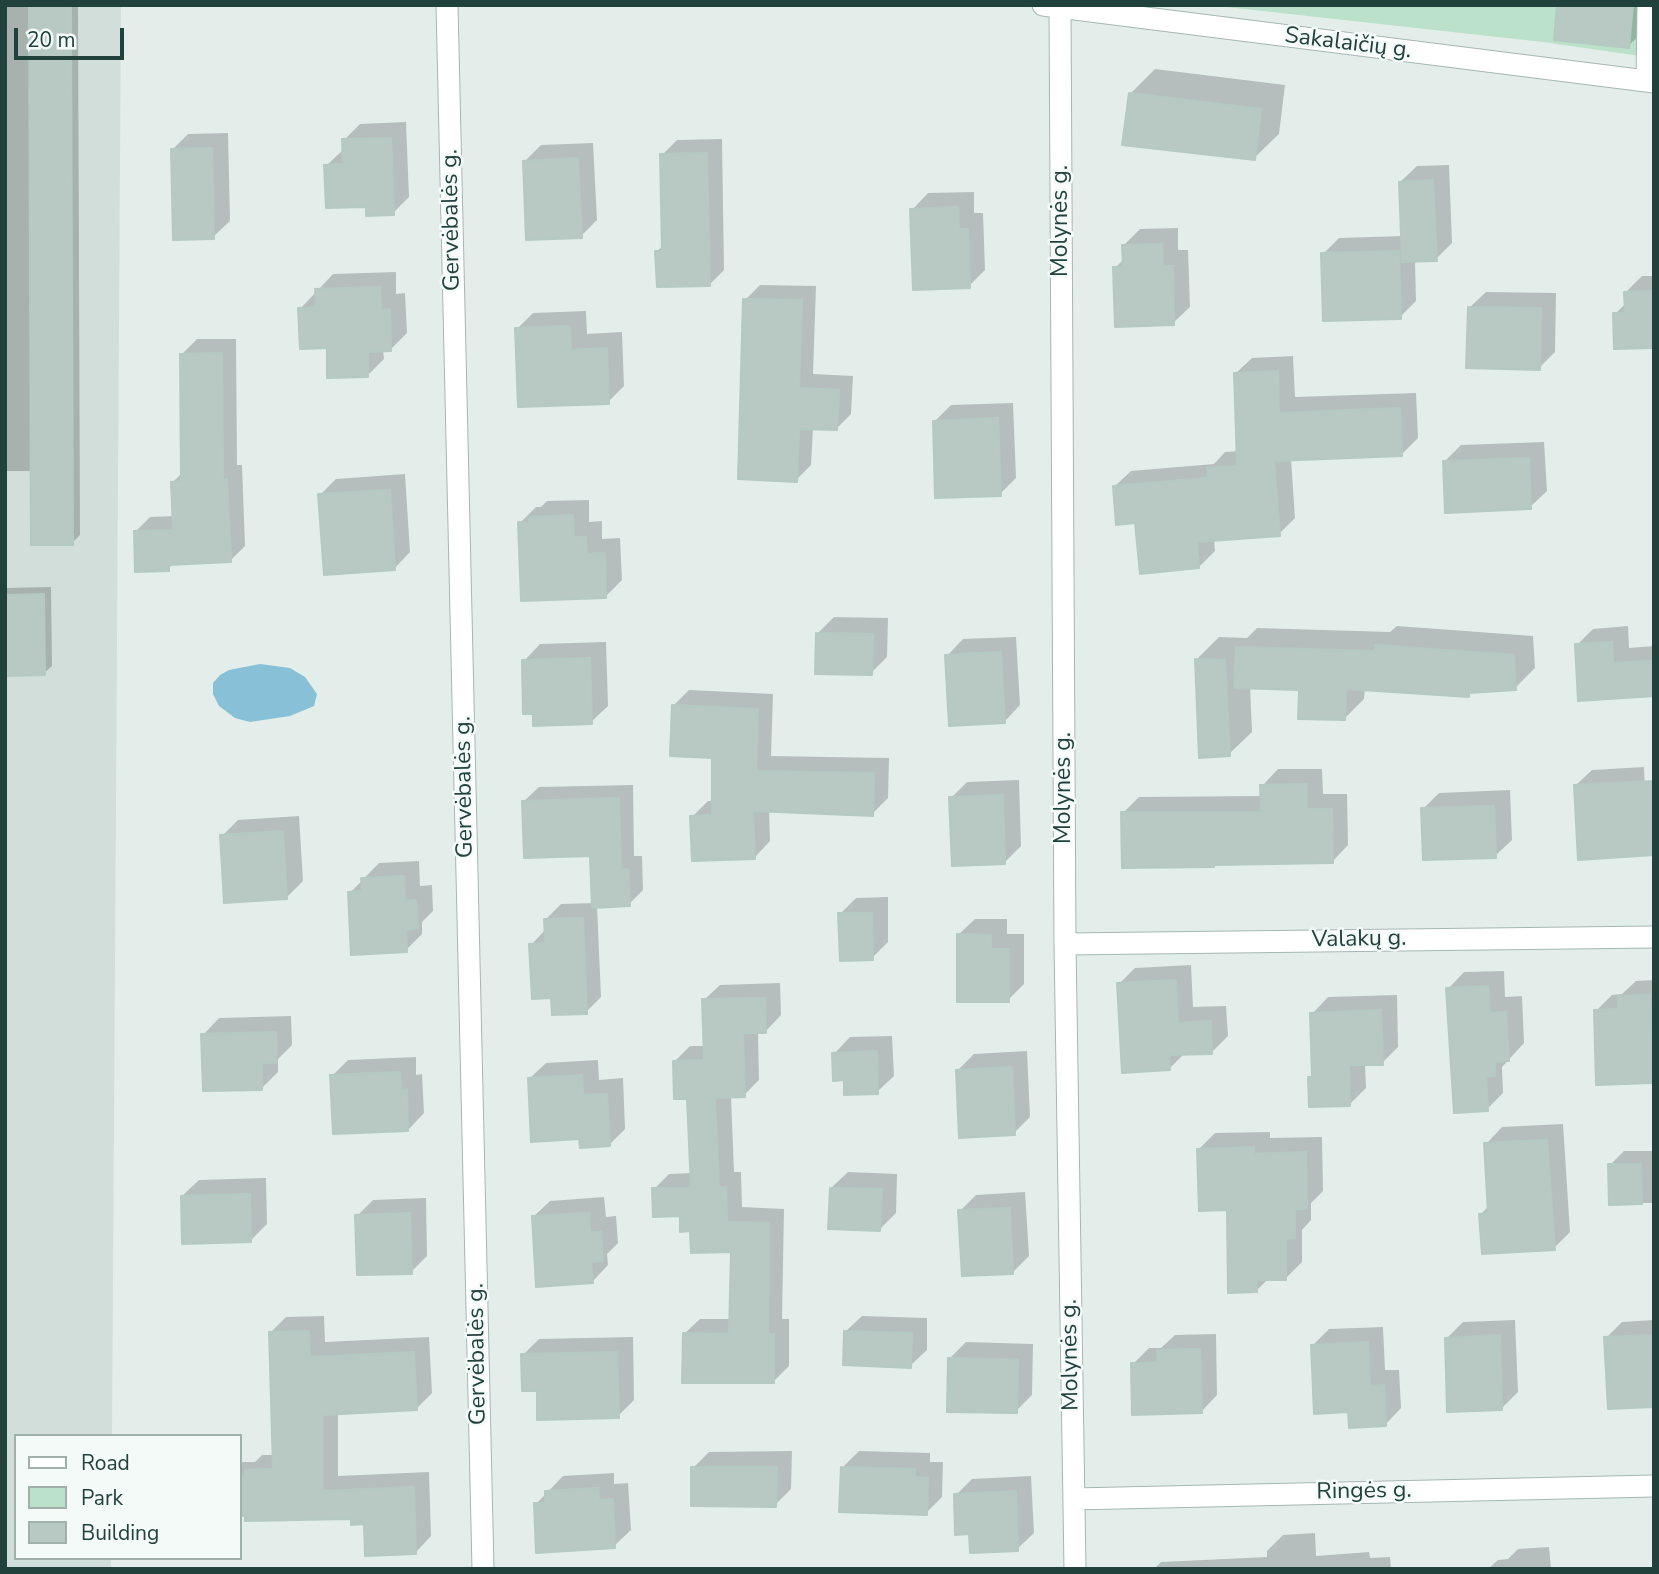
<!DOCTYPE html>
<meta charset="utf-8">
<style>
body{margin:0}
#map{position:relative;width:1659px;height:1574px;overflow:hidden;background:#e3eeeb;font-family:"Nunito Sans",sans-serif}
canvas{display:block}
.frame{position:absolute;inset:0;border:7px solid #21413d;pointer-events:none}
.legend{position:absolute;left:14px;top:1434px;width:228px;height:126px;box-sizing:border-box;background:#f4faf8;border:2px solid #a0b0ad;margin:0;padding:9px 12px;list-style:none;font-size:21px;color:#21413d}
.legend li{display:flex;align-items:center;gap:14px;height:35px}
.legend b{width:35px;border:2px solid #a0b0ad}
.scale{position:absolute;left:14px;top:28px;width:110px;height:32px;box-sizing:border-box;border:4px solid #21413d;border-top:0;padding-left:9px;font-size:21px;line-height:24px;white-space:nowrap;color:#21413d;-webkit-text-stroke:5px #f4faf8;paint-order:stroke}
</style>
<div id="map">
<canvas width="1659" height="1574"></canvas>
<div class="frame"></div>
<ul class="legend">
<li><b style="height:9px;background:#fff"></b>Road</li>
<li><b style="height:19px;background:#bbe1ca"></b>Park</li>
<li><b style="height:19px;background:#b8c9c4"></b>Building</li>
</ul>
<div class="scale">20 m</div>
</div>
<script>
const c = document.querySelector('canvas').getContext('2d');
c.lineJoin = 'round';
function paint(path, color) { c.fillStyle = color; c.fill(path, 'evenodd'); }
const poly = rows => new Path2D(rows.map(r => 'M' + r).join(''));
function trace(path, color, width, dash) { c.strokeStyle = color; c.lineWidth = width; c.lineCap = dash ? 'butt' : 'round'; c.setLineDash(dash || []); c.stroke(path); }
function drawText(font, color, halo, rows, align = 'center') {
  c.font = font + ' "Nunito Sans",sans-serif'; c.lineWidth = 5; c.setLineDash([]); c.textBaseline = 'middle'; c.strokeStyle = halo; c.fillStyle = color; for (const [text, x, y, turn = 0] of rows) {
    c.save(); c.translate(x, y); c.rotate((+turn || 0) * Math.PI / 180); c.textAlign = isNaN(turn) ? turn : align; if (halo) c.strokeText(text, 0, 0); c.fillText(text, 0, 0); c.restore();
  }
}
const built = poly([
 [5,5,121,5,112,1436,16,1436,16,1558,111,1558,111,1569,5,1569]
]);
const green = poly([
 [1208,5,1654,5,1654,58,1543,42]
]);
const water = poly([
 [260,664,290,668,305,677,317,694,314,706,290,716,250,722,235,718,219,706,213,694,213,683,220,675,229,670]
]);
const shadow = poly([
 [5,5,78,5,80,535,72,543,32,471,5,471],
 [1559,5,1647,5,1645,30,1628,46],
 [1155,69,1285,85,1279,134,1254,158,1130,94],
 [406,122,409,197,393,213,326,166,344,149,344,140,360,124],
 [228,133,230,221,213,237,172,150,188,134],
 [722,139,724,270,709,285,657,251,664,245,662,155,677,140],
 [593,143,597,220,581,236,525,161,541,145],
 [1449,165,1452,243,1436,259,1415,260,1416,301,1400,317,1323,254,1339,238,1403,236,1400,182,1417,166],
 [974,192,974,213,983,213,985,270,969,286,912,210,928,193],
 [1178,228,1178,250,1188,250,1190,307,1173,323,1115,268,1125,258,1124,245,1140,229],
 [396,272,396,294,405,293,407,333,390,350,383,350,384,359,368,375,328,346,300,309,333,274],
 [1642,276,1654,276,1654,347,1615,314,1626,303,1626,292],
 [760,285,816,286,813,374,853,376,851,414,836,429,813,428,811,465,796,480,745,300],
 [1486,292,1556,293,1555,352,1539,368,1469,308],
 [586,311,587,334,622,332,624,386,608,402,517,329,533,313],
 [197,339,236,339,237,465,242,465,245,546,230,561,174,563,168,569,135,532,150,517,174,516,173,482,183,472,182,354],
 [1293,356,1295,397,1416,393,1418,438,1401,455,1291,459,1295,518,1279,534,1214,539,1215,551,1199,567,1137,521,1114,487,1131,471,1214,464,1225,452,1238,451,1235,374,1252,358],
 [1013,403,1016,478,1000,494,935,421,951,405],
 [1544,442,1547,491,1530,507,1445,461,1461,445],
 [405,474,410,552,394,569,320,495,336,479],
 [589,500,589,522,602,521,602,539,620,538,622,580,606,596,520,523,536,507,541,507,547,501],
 [51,587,52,666,44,673,5,674,5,588],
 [834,617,888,618,887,657,871,673,817,634],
 [1397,626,1533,636,1535,668,1515,688,1473,691,1468,695,1365,688,1364,699,1345,718,1301,688,1250,686,1252,732,1229,754,1196,660,1219,637,1247,638,1257,628,1390,632],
 [1628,626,1629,648,1654,646,1654,718,1652,695,1577,645,1593,629],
 [1016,637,1020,705,1004,722,947,656,963,639],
 [606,642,608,706,591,722,534,712,524,661,540,644],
 [689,690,773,694,771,756,889,758,888,798,872,814,769,810,770,841,755,857,692,817,708,801,714,801,714,756,673,706],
 [1644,767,1647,838,1575,786,1592,770],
 [1278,769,1322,769,1323,794,1347,794,1348,845,1332,862,1216,864,1214,866,1123,813,1139,797,1262,796,1262,786],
 [1019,780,1021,846,1005,862,951,798,967,782],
 [633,785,634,856,642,856,643,890,629,904,597,906,601,997,586,1012,553,997,531,945,546,929,546,919,561,904,594,903,592,855,524,801,539,787],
 [1510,790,1512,840,1495,856,1423,809,1439,793],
 [5,804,6,954,5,955],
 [299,816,303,881,287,897,222,836,238,820],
 [419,861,420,886,432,885,433,911,422,922,422,934,406,950,350,893,379,863],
 [888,897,888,942,872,958,840,914,856,898],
 [975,919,1007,919,1007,934,1024,934,1024,984,1008,1000,958,935],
 [1191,965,1193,1007,1226,1006,1228,1036,1212,1052,1185,1053,1169,1069,1119,984,1135,968],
 [1504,971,1505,997,1522,996,1524,1043,1502,1067,1503,1093,1487,1109,1448,989,1464,972],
 [1654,980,1654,1079,1651,1081,1596,1011,1612,995,1622,994,1636,981],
 [780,983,781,1015,766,1031,758,1031,759,1080,744,1095,731,1096,734,1172,741,1172,742,1207,784,1209,782,1319,789,1319,789,1366,773,1382,684,1334,700,1319,731,1319,733,1250,692,1230,682,1214,654,1189,669,1174,692,1173,689,1097,674,1062,690,1046,705,1046,704,1000,720,985],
 [1397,995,1398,1047,1382,1063,1365,1063,1366,1088,1350,1104,1309,1078,1314,1074,1312,1014,1328,997],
 [291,1016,292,1045,278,1059,278,1072,262,1088,203,1035,219,1018],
 [892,1036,894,1076,877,1092,845,1078,834,1054,850,1037],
 [1027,1051,1030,1117,1014,1133,958,1070,974,1054],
 [416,1057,416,1075,422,1074,424,1113,408,1130,332,1076,348,1060],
 [598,1060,599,1080,623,1078,625,1129,609,1145,581,1137,529,1079,546,1063],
 [1563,1124,1570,1232,1554,1248,1481,1214,1489,1206,1486,1144,1502,1127],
 [1270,1132,1270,1138,1322,1137,1323,1191,1311,1203,1311,1220,1302,1230,1302,1262,1286,1278,1268,1279,1256,1291,1229,1208,1199,1149,1215,1133],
 [1624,1151,1654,1151,1654,1203,1611,1203,1610,1165],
 [848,1172,897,1174,896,1213,880,1229,831,1188],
 [266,1178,267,1224,251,1240,182,1196,199,1180],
 [1025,1192,1029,1256,1013,1272,960,1211,976,1195],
 [604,1197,606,1217,616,1216,618,1243,607,1254,608,1265,592,1282,533,1217,550,1201],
 [426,1198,427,1256,411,1272,357,1216,373,1200],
 [324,1316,325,1342,429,1337,432,1393,416,1409,338,1412,338,1476,429,1472,431,1536,416,1552,365,1523,352,1518,240,1514,240,1462,255,1462,262,1455,275,1455,270,1333,286,1317],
 [862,1316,927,1318,927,1350,910,1366,845,1332],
 [1515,1320,1518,1392,1502,1408,1446,1339,1463,1322],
 [1654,1320,1654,1405,1606,1338,1622,1322],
 [1383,1327,1385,1370,1399,1370,1401,1408,1385,1425,1350,1410,1313,1345,1329,1329],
 [1216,1334,1217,1395,1201,1412,1133,1364,1149,1348,1161,1348,1175,1335],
 [633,1337,634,1400,618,1416,538,1389,523,1355,539,1339],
 [966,1342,1033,1344,1032,1395,1016,1411,950,1358],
 [792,1451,791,1489,775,1505,693,1468,709,1452],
 [859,1451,930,1453,930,1462,943,1462,942,1497,926,1513,843,1467],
 [614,1473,614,1484,628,1483,631,1530,614,1546,536,1504,563,1476],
 [1031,1476,1034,1533,1017,1549,971,1533,956,1495,972,1479],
 [1315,1533,1316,1556,1369,1552,1370,1558,1390,1557,1391,1569,1154,1569,1161,1562,1267,1557,1267,1551,1283,1535],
 [1549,1547,1551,1569,1488,1569,1498,1560,1508,1559,1518,1549]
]);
const building = poly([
 [29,5,71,5,73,545,31,545,29,5],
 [1557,5,1633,5,1629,48,1554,40,1557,5],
 [1129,93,1261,109,1255,160,1122,145,1129,93],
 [391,138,394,215,366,216,366,207,326,208,324,165,343,164,342,139,391,138],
 [212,148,214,239,173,240,171,149,212,148],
 [707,153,710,286,657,287,655,251,662,251,660,154,707,153],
 [578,158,582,238,526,240,523,161,578,158],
 [1433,180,1437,261,1402,262,1399,182,1433,180],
 [958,207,959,229,968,229,970,288,913,290,910,209,958,207],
 [1162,244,1163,266,1173,266,1174,325,1115,327,1113,267,1123,267,1122,245,1162,244],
 [1399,251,1401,319,1323,321,1321,253,1399,251],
 [380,287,381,310,390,309,391,351,368,352,368,377,327,378,327,348,300,349,298,308,316,307,315,289,380,287],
 [1654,291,1654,348,1614,349,1613,313,1625,313,1624,292,1654,291],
 [743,299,802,300,799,388,839,390,837,430,799,429,797,482,738,479,743,299],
 [1468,307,1541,308,1540,370,1466,368,1468,307],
 [570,326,571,350,607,348,609,404,518,407,515,328,570,326],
 [222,353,223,480,227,479,231,562,169,565,169,571,135,572,134,531,173,530,171,482,181,481,180,354,222,353],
 [1278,371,1279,413,1400,408,1402,456,1274,461,1280,536,1197,542,1199,568,1140,574,1135,523,1116,525,1113,486,1208,478,1207,468,1237,466,1234,373,1278,371],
 [998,418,1001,496,935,498,933,421,998,418],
 [1529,458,1531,509,1445,513,1443,461,1529,458],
 [390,490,395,570,324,575,318,494,390,490],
 [573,515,574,537,586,537,587,554,605,553,606,598,521,601,518,522,529,523,529,517,573,515],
 [44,594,45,675,5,676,5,595,44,594],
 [816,633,873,634,872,675,815,674,816,633],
 [1612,642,1613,663,1654,661,1654,696,1578,701,1575,644,1612,642],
 [1375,645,1514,655,1516,690,1469,693,1469,697,1346,689,1345,720,1298,719,1299,690,1234,688,1236,647,1375,651,1375,645],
 [1001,652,1005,723,949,726,945,655,1001,652],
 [590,658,592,724,533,726,533,714,523,714,522,660,590,658],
 [1195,659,1225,660,1230,756,1199,758,1195,659],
 [672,705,758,709,756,771,874,773,873,816,753,811,755,859,692,861,690,816,712,815,712,758,670,756,672,705],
 [1654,781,1654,855,1578,860,1574,785,1654,781],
 [1307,784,1307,809,1332,809,1333,863,1214,865,1214,867,1122,868,1121,812,1261,812,1260,785,1307,784],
 [1003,795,1005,864,952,866,949,797,1003,795],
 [619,798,621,870,628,869,630,906,592,908,590,856,524,858,522,801,619,798],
 [1494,806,1496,858,1423,860,1421,808,1494,806],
 [283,831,287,899,224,903,220,835,283,831],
 [404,876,405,901,416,900,418,928,406,930,407,952,351,955,348,892,362,891,361,878,404,876],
 [838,913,872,913,873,960,840,961,838,913],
 [583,918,587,1014,552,1015,551,998,532,999,529,944,545,943,544,919,583,918],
 [957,934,991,935,991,949,1009,949,1009,1002,957,1002,957,934],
 [1176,980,1178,1023,1211,1021,1212,1054,1169,1055,1170,1070,1122,1073,1117,983,1176,980],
 [1488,986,1490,1013,1506,1012,1509,1061,1495,1062,1495,1076,1486,1077,1488,1111,1454,1113,1446,988,1488,986],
 [1650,995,1652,1083,1596,1085,1594,1010,1618,1009,1618,996,1650,995],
 [765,998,766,1033,743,1033,745,1097,715,1098,719,1187,726,1187,727,1222,769,1223,768,1334,774,1334,774,1383,682,1383,683,1333,729,1334,731,1252,691,1253,690,1231,680,1232,680,1216,653,1217,652,1188,691,1188,687,1099,674,1099,673,1061,704,1060,702,999,765,998],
 [1381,1010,1383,1065,1349,1065,1350,1106,1309,1107,1308,1077,1312,1077,1310,1013,1381,1010],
 [276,1032,277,1063,262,1063,262,1090,203,1091,201,1034,276,1032],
 [877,1051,878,1094,844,1095,844,1080,833,1081,832,1053,877,1051],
 [1012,1067,1015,1135,959,1138,956,1070,1012,1067],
 [400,1072,401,1090,407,1089,408,1131,333,1134,330,1075,400,1072],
 [582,1075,583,1095,607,1094,610,1146,580,1148,579,1139,531,1142,528,1078,582,1075],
 [1547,1140,1555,1250,1482,1254,1479,1214,1488,1213,1484,1143,1547,1140],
 [1254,1147,1254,1154,1306,1152,1307,1209,1295,1209,1295,1238,1286,1239,1286,1280,1256,1280,1257,1292,1228,1293,1227,1210,1199,1211,1197,1149,1254,1147],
 [1608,1164,1641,1164,1642,1204,1609,1205,1608,1164],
 [830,1188,882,1189,880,1231,828,1229,830,1188],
 [250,1194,251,1242,182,1244,181,1196,250,1194],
 [1010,1208,1013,1274,962,1276,958,1210,1010,1208],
 [410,1213,412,1274,357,1275,355,1215,410,1213],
 [589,1213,590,1232,601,1232,603,1261,591,1262,593,1283,536,1287,532,1216,589,1213],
 [309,1331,310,1357,414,1352,417,1410,323,1415,323,1491,414,1487,416,1554,365,1556,364,1524,351,1525,351,1519,245,1521,245,1516,240,1516,240,1477,245,1477,245,1470,273,1469,269,1332,309,1331],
 [844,1331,912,1333,911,1368,843,1365,844,1331],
 [1500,1335,1502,1410,1447,1412,1445,1338,1500,1335],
 [1654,1335,1654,1407,1608,1409,1604,1337,1654,1335],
 [1368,1342,1370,1386,1384,1385,1386,1426,1349,1428,1348,1412,1314,1414,1311,1345,1368,1342],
 [1200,1349,1202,1413,1132,1415,1131,1363,1157,1363,1157,1350,1200,1349],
 [617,1352,619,1418,537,1420,537,1391,522,1391,521,1354,617,1352],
 [948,1358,1018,1360,1017,1413,947,1412,948,1358],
 [691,1467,777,1467,776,1507,691,1506,691,1467],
 [841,1467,915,1469,915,1477,928,1478,927,1515,839,1512,841,1467],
 [598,1488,599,1500,613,1499,615,1548,536,1553,534,1503,545,1503,545,1491,598,1488],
 [1016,1491,1018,1551,970,1553,969,1534,955,1535,954,1494,1016,1491]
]);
const minor = poly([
 [447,5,483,1569],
 [1043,5,1654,82],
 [1060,7,1065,944,1075,1569],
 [1647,81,1648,5],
 [1065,944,1654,937],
 [1074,1499,1654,1486]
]);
const streetNames = [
 ["Sakalaičių g.",1348,44,7],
 ["Gervėbalės g.",452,220,-91],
 ["Molynės g.",1061,221,-90],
 ["Gervėbalės g.",465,787,-91],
 ["Molynės g.",1064,788,-90],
 ["Valakų g.",1359,940,-1],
 ["Gervėbalės g.",478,1354,-91],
 ["Molynės g.",1071,1355,-91],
 ["Ringės g.",1364,1492,-1]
];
paint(built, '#d1deda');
paint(green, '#bbe1ca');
paint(water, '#88c0d7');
paint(shadow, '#0003');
paint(building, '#b8c9c4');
trace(building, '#b5c9c3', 2);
trace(minor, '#a5b7b3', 23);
trace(minor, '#fff', 21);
drawText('23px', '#21413d', '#f4faf8', streetNames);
</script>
